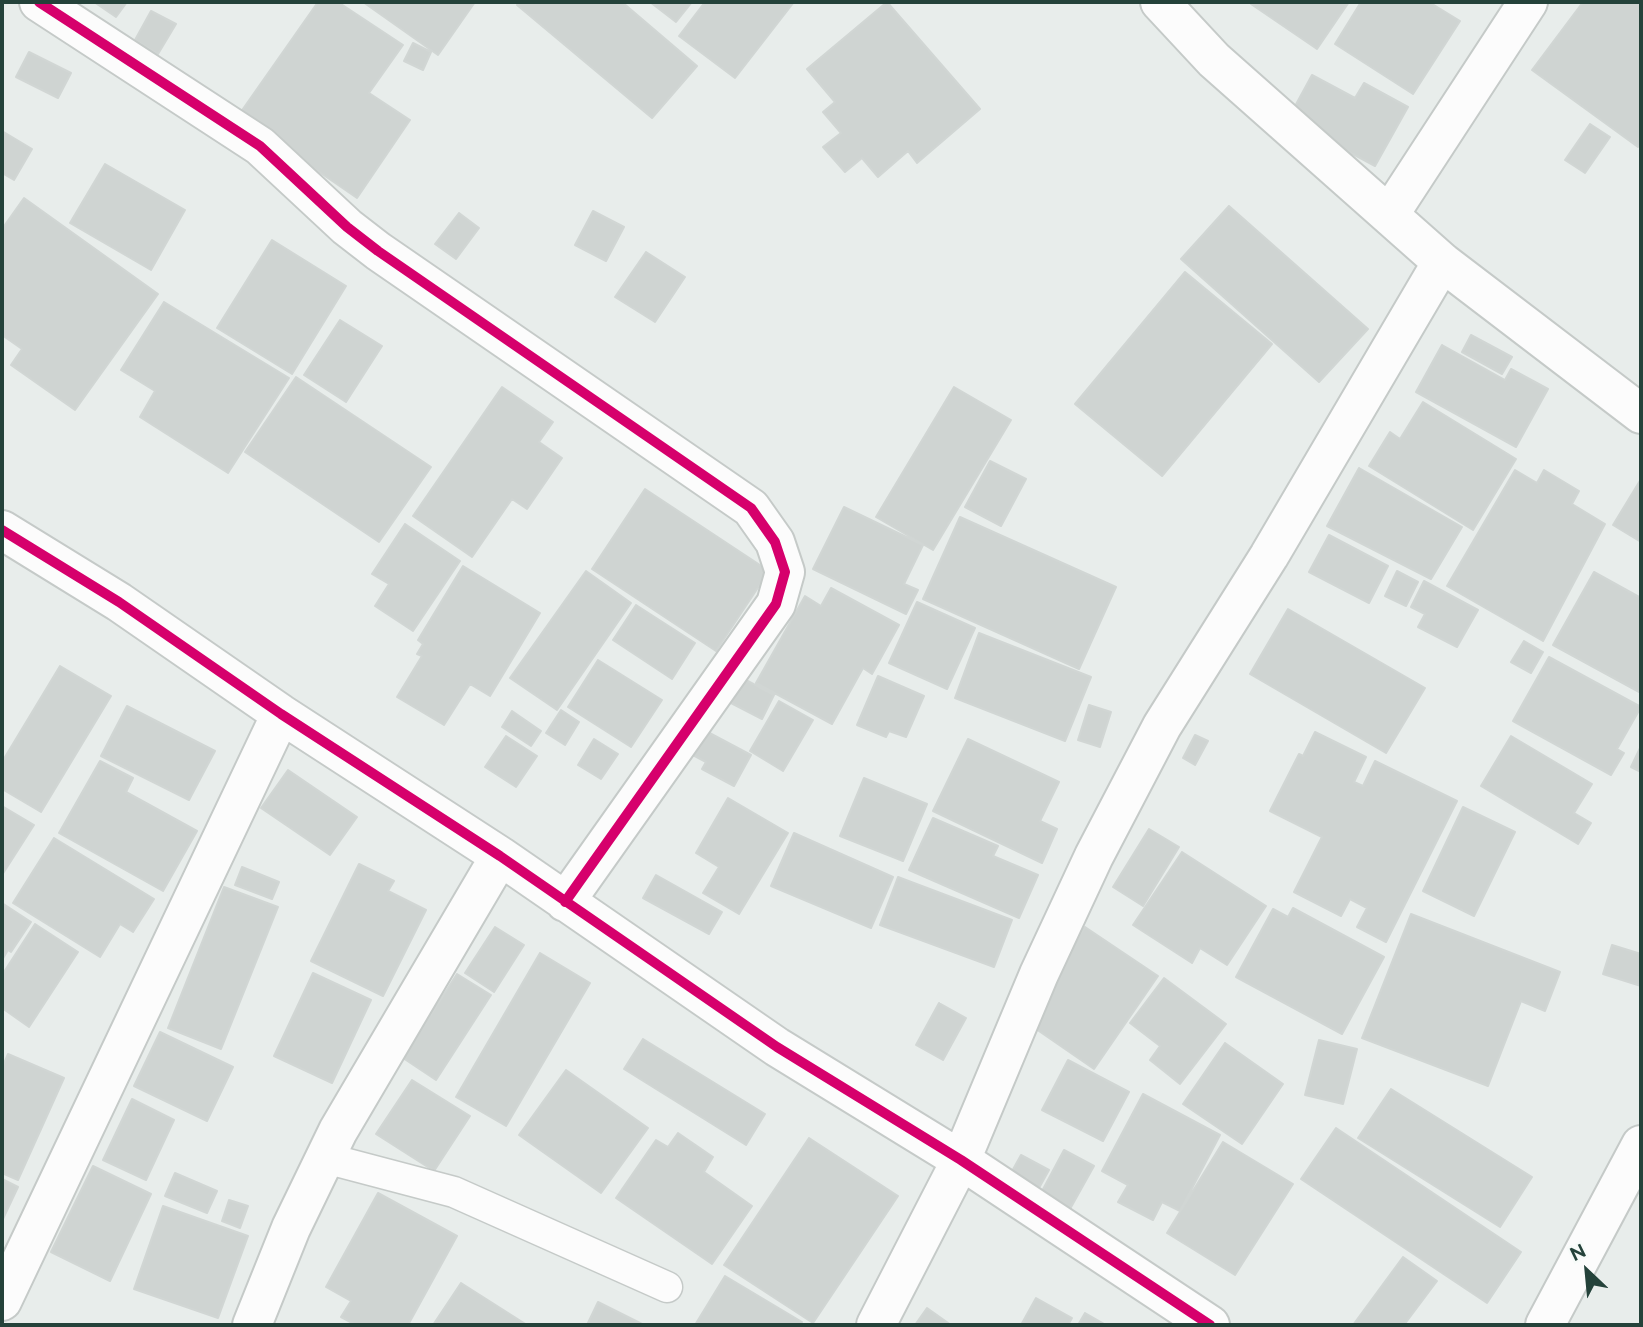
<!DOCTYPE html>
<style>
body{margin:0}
#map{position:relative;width:1643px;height:1327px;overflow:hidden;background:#e8edeb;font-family:Raleway,sans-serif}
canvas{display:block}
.frame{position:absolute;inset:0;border:4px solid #24423a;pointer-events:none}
.north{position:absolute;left:1552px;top:1236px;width:70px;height:70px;-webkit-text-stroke:5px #f7fbf9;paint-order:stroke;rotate:334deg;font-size:19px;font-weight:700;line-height:28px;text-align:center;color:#24423a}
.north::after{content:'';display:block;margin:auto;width:24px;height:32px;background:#24423a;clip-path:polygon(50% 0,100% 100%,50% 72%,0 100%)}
</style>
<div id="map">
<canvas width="1643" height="1327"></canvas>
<div class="frame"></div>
<div class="north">N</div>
</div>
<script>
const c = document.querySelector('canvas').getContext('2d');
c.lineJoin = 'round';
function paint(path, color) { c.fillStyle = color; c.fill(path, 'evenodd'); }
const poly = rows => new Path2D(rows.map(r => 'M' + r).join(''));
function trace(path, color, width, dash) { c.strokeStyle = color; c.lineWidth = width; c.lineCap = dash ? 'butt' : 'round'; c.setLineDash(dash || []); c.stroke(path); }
const building = poly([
 [94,2,127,2,116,17,94,2],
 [318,2,338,2,403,45,369,93,410,120,357,198,238,116,318,2],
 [363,2,475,2,438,55,363,2],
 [520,2,622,2,697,66,652,118,517,5,520,2],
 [650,2,692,2,676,22,650,2],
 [705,2,794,2,735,78,679,36,705,2],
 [887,2,980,109,917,163,908,151,878,177,862,158,845,172,823,147,841,133,823,112,835,102,807,69,887,2],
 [1252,2,1349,2,1317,49,1251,4,1252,2],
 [1361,2,1429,2,1460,21,1413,94,1335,44,1361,2],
 [1583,2,1641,2,1641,143,1638,147,1532,70,1583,2],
 [151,11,176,24,158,54,135,40,151,11],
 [413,43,431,52,423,70,404,61,413,43],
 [29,52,71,73,58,98,16,77,29,52],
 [1312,75,1355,98,1364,83,1408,107,1375,166,1288,119,1312,75],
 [1590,124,1610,137,1585,173,1565,160,1590,124],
 [2,131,32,149,14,180,2,173,2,131],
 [105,164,185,210,151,270,70,223,105,164],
 [24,198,158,294,75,410,11,365,22,349,2,335,2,229,24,198],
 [1229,206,1368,329,1319,382,1181,259,1229,206],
 [593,211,624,227,606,261,575,245,593,211],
 [459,213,479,228,456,259,435,244,459,213],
 [272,240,346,286,292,374,217,328,272,240],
 [646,252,685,277,655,322,615,297,646,252],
 [1185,272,1272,344,1162,476,1075,404,1185,272],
 [164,302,289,378,228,473,140,417,155,391,121,370,164,302],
 [340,320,382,346,346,402,304,375,340,320],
 [1471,335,1512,357,1502,374,1462,352,1471,335],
 [1442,345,1505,380,1511,369,1548,389,1516,447,1416,392,1442,345],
 [296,377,431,467,379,542,245,452,296,377],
 [502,387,553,422,539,442,562,458,527,509,512,499,472,557,413,516,502,387],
 [954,387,1011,420,933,550,876,517,954,387],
 [1423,402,1516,459,1473,530,1369,466,1390,432,1400,439,1423,402],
 [990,461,1026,479,1001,526,965,507,990,461],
 [1359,468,1462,527,1431,579,1327,526,1359,468],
 [1515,470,1537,483,1544,470,1579,491,1572,504,1605,524,1543,641,1447,586,1515,470],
 [1641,479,1641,542,1613,525,1641,479],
 [645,489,769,571,716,651,592,569,645,489],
 [844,507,923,545,904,584,918,590,906,614,813,569,844,507],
 [960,517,1116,587,1079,669,923,599,960,517],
 [405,524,460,561,413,631,375,606,389,584,372,574,405,524],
 [1329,535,1388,566,1369,603,1309,572,1329,535],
 [463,566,540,613,490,696,470,684,444,725,397,697,422,656,417,654,423,644,418,640,463,566],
 [586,571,631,603,557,710,510,678,586,571],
 [1397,571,1418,582,1406,606,1385,596,1397,571],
 [1594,572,1641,598,1641,693,1553,645,1594,572],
 [1424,581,1478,610,1457,647,1418,627,1425,614,1411,607,1424,581],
 [831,588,899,625,872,674,863,668,832,724,756,683,805,596,821,606,831,588],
 [917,602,975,628,947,689,889,663,917,602],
 [636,605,695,643,672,679,613,640,636,605],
 [1288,609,1425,688,1386,753,1250,674,1288,609],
 [979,633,1091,677,1065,741,955,698,979,633],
 [1524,641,1543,652,1531,673,1511,662,1524,641],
 [1549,657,1641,707,1617,749,1624,753,1611,775,1513,721,1549,657],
 [598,660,662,700,631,747,568,707,598,660],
 [60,666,111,696,41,812,2,789,2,762,60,666],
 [878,676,924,696,906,737,889,731,886,737,857,725,878,676],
 [744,679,774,695,762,719,731,703,744,679],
 [779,701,813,720,783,771,750,751,779,701],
 [1089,705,1111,712,1100,747,1078,740,1089,705],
 [127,706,215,751,189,800,101,756,127,706],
 [561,710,579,722,565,745,546,733,561,710],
 [512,711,541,731,531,746,502,727,512,711],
 [702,729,751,755,734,786,702,769,706,762,689,753,702,729],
 [1315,732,1366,757,1354,782,1363,786,1375,761,1457,801,1386,942,1357,927,1367,908,1350,899,1341,916,1294,892,1322,837,1270,811,1299,754,1303,756,1315,732],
 [1195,735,1208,741,1195,765,1183,758,1195,735],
 [506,736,537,756,516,787,485,767,506,736],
 [1511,736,1592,784,1574,813,1591,823,1578,844,1481,786,1511,736],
 [594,739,618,754,601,779,578,765,594,739],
 [968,739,1059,782,1040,821,1057,829,1042,863,933,811,968,739],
 [1641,746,1641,772,1631,767,1641,746],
 [100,761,133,778,126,792,197,831,163,891,59,833,100,761],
 [288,770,357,817,330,855,261,808,288,770],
 [864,778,927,804,903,861,840,836,864,778],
 [728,798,788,833,739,914,703,893,719,867,696,853,728,798],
 [2,806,34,825,2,875,2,806],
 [1463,807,1515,832,1474,916,1423,891,1463,807],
 [933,818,998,846,993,856,1038,875,1019,918,909,870,933,818],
 [1149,829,1179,847,1143,906,1113,887,1149,829],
 [794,833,893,877,871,928,771,886,794,833],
 [54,838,154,899,133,932,120,924,100,957,13,903,54,838],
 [1182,852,1266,906,1227,965,1200,948,1192,963,1133,925,1182,852],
 [359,864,394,881,388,891,426,910,383,996,311,961,359,864],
 [242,867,279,882,272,899,235,885,242,867],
 [656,875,722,912,709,934,643,898,656,875],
 [898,877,1012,920,994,967,880,925,898,877],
 [224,887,278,907,221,1049,168,1028,224,887],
 [2,903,31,922,11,952,8,950,2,960,2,903],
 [1293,908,1384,957,1342,1034,1236,977,1273,909,1288,917,1293,908],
 [1411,914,1560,972,1545,1011,1521,1001,1488,1086,1362,1038,1411,914],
 [35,924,78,952,29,1027,2,1008,2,975,35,924],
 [495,927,524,945,494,992,465,973,495,927],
 [1085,927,1158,976,1094,1069,1023,1020,1085,927],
 [1612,945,1641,954,1641,986,1603,974,1612,945],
 [540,953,590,983,506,1126,456,1097,540,953],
 [313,973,371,1000,332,1083,274,1056,313,973],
 [457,974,491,995,436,1080,403,1058,457,974],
 [1164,978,1226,1024,1180,1084,1150,1060,1160,1046,1130,1023,1164,978],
 [939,1003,966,1018,943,1060,916,1045,939,1003],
 [160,1032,233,1067,207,1121,134,1086,160,1032],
 [643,1039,765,1114,746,1145,624,1069,643,1039],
 [1319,1040,1357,1049,1343,1104,1305,1095,1319,1040],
 [1225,1043,1283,1084,1242,1144,1183,1104,1225,1043],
 [8,1054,64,1078,18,1180,2,1173,2,1068,8,1054],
 [1068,1060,1129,1092,1103,1141,1042,1110,1068,1060],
 [566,1070,648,1128,601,1193,519,1135,566,1070],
 [412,1080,470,1116,434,1171,376,1134,412,1080],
 [1391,1089,1532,1177,1500,1227,1358,1138,1391,1089],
 [1143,1094,1220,1135,1180,1211,1162,1202,1153,1220,1118,1202,1128,1185,1102,1171,1143,1094],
 [132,1099,174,1120,146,1180,103,1160,132,1099],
 [1336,1128,1521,1252,1487,1303,1301,1179,1336,1128],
 [678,1133,713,1157,704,1172,752,1206,712,1264,616,1198,656,1140,668,1147,678,1133],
 [809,1138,898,1196,813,1323,724,1265,809,1138],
 [1223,1142,1293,1184,1235,1275,1167,1233,1223,1142],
 [1064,1150,1094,1166,1070,1209,1041,1193,1064,1150],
 [1021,1155,1049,1170,1039,1188,1011,1173,1021,1155],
 [93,1166,151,1194,110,1281,51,1252,93,1166],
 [175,1173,217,1191,207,1213,165,1196,175,1173],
 [2,1179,18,1187,2,1221,2,1179],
 [378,1193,457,1236,408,1325,356,1325,341,1317,351,1301,326,1287,378,1193],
 [229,1200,248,1206,240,1228,222,1221,229,1200],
 [163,1206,248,1236,218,1318,134,1289,163,1206],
 [1403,1257,1437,1281,1404,1325,1353,1325,1403,1257],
 [725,1276,802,1322,799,1325,695,1325,725,1276],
 [461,1283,527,1325,433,1325,461,1283],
 [1036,1298,1072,1318,1068,1325,1021,1325,1036,1298],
 [598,1302,644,1325,587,1325,598,1302],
 [927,1308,951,1325,915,1325,927,1308],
 [1085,1313,1106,1325,1078,1325,1085,1313]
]);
const lane = poly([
 [325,1158,454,1192,667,1287]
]);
const street = poly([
 [39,2,260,146,347,227,378,251,751,508,775,542,785,572,776,604,565,902],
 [1160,2,1214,60,1442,262,1641,414],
 [1389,215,1528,2],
 [2,530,119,602,281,714,500,856,777,1047,961,1160,1210,1325],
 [2,1301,281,714],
 [252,1325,291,1228,338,1131,500,856],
 [876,1325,961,1160,1039,974,1094,856,1162,726,1269,556,1442,262],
 [1545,1325,1641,1145]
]);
const cycleway = poly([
 [39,2,260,146,347,227,378,251,751,508,775,542,785,572,776,604,565,902],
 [2,530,119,602,281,714,500,856,777,1047,961,1160,1210,1325]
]);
paint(building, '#cfd4d2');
trace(building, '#d1d6d4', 2);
trace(lane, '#c5cac8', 33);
trace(street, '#c5cac8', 42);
trace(lane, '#fcfcfc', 30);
trace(street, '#fcfcfc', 38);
trace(cycleway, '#d6006c', 10);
</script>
